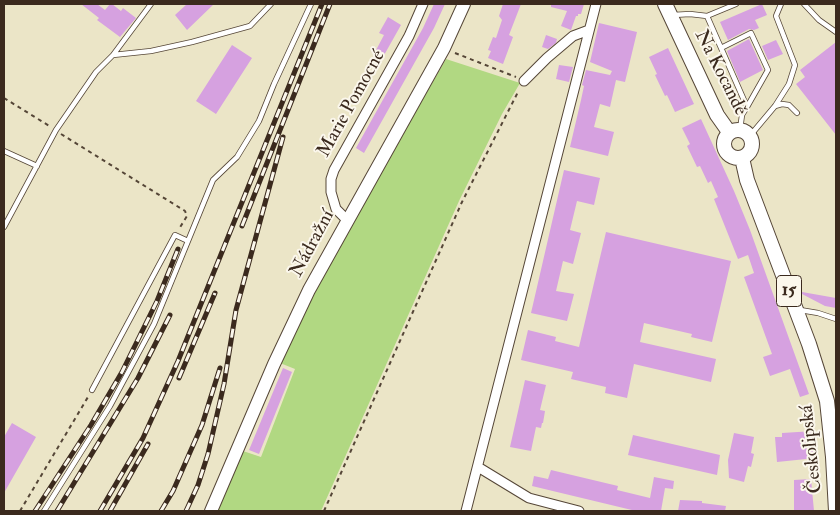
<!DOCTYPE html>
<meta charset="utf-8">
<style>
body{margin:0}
#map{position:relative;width:840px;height:515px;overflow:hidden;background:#ebe5c7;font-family:"IM FELL Double Pica",serif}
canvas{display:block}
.frame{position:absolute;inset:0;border:5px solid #3b2a1e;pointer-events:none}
</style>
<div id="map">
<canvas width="840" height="515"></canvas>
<div class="frame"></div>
</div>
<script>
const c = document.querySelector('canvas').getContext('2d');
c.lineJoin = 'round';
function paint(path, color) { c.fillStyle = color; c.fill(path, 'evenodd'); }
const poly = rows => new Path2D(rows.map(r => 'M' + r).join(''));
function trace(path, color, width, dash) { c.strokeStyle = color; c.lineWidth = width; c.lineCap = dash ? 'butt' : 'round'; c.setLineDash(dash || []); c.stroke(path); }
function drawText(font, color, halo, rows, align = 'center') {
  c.font = font + ' "IM FELL Double Pica",serif'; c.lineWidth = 4; c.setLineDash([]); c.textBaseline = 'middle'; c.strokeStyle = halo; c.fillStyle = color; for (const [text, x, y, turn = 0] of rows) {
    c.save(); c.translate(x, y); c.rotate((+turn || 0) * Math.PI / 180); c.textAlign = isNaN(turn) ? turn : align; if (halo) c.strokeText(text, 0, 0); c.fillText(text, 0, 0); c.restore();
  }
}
const green = poly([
 [446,59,520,83,502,114,459,201,321,511,217,511,243,451,261,457,295,369,280,363,314,293,352,222]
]);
const building = poly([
 [81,4,97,4,105,10,110,4,112,4,121,11,123,8,136,18,120,37,97,20,99,18],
 [187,4,214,4,187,30,175,15],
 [434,4,445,4,434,28,364,153,356,148,423,28],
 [503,4,521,4,509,35,513,37,503,64,488,58,491,51,488,50,493,37,496,38,502,20,499,16],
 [551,4,584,4,581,14,578,14,578,16,576,16,571,30,561,26,567,11,551,7],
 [762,4,767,15,755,20,759,28,754,30,749,29,728,40,720,22],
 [388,17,401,25,383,57,375,52,384,35,379,33],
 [599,23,637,32,625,82,616,80,610,107,600,104,594,127,614,132,608,156,570,147,581,100,584,86,582,85,586,70,610,75,612,71,590,62],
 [546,35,557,39,556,43,548,49,542,47],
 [749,39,763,70,740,82,727,51],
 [776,40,783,54,768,60,762,46],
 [836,42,836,135,796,84,805,77,800,70],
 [232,45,252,58,216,114,196,101],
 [668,48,694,104,675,112,667,95,665,96,655,75,657,74,649,57],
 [559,65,573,67,569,82,556,79],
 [701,119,734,191,750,230,809,394,800,397,790,369,770,376,763,357,772,354,744,277,754,273,748,255,738,259,714,199,718,197,711,181,708,183,700,166,697,167,687,146,690,144,682,128],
 [564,170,600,178,594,205,577,201,570,230,581,233,573,264,563,261,556,291,574,294,567,321,531,313],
 [606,232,731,261,712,342,691,337,692,334,644,323,640,342,716,359,711,382,634,364,627,398,605,393,606,387,571,379,573,372,521,360,528,330,556,337,555,341,579,347],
 [802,292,836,298,836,308,825,306,802,294],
 [283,368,292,372,259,454,249,450],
 [525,380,546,385,540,410,545,411,543,423,542,423,541,428,536,427,531,451,510,447],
 [12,423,36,437,4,493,4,437],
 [814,431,816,458,777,462,775,437,782,437,782,433],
 [734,433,754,437,751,453,754,454,751,467,748,466,744,482,729,478,728,460],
 [633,435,720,455,717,475,628,455],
 [551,470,618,486,617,490,650,498,654,477,674,481,673,489,665,488,661,511,636,511,532,486,534,476,548,479],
 [811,479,814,511,794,511,794,480],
 [680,500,702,501,702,503,726,506,725,511,678,511]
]);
const path = poly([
 [455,53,516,77],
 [4,98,51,127],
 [61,134,185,211,187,216,179,229],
 [20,511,88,397],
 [324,511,462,202,519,90]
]);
const service = poly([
 [804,4,819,20,836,32],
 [673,15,690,14,707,16,736,4],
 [707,16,747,107,742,115,740,130],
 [721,48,751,33,768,70,747,107],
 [113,55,151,4],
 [775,106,782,104,789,105,797,113],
 [749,137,775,106,789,84,795,65,776,16,781,4],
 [4,151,37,166],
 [4,227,56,130,96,72,113,55,151,51,192,42,250,26,271,4],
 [188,241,213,180,237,157,259,121,274,84,311,4],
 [800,310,818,313,836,319],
 [44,511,110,406,154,324,188,241,175,235,92,390]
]);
const minor = poly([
 [524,81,547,58,573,36,589,30],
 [347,220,336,209,331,192,331,179,334,170,409,36,423,4],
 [478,467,529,498,579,511],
 [466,511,596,4]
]);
const secondary = poly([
 [211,511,274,364,309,290,444,48,464,4]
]);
const primary = poly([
 [665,4,717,115,729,132],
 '724 144a14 14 0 1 1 28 0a14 14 0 1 1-28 0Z',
 [742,158,747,180,809,344,827,401,833,457,836,511]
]);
const rail = poly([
 [242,226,330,4],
 [179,378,215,293],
 [35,511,91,425,122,372,157,301,178,249],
 [57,511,138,378,170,315],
 [100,511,143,438,178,361,322,4],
 [110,511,148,444],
 [161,511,173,491,202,425,220,368],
 [186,511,198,485,208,454,224,384,236,310,283,137]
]);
const shields = [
 [789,291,25]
];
const shieldNames = [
 ["15",789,291]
];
const streetNames = [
 ["Na Kocandě",720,73,63],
 ["Marie Pomocné",352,104,-61],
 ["Nádražní",313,244,-62],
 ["Českolipská",812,449,-96]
];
paint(green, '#b1d882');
paint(building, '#d6a1e0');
trace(service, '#554637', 6);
trace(minor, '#554637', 11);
trace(secondary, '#554637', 14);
trace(primary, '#554637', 16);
trace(path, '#554637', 2, [4, 4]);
trace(service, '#fff', 4.5);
trace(minor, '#fff', 9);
trace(secondary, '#fff', 12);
trace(primary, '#fff', 14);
trace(rail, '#3b2a1e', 5);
trace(rail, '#fbf7ec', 3, [9]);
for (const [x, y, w] of shields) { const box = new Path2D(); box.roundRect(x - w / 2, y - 15.5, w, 31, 4); c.fillStyle = '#fbf7ec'; c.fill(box); trace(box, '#3b2a1e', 1); }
drawText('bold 18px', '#3b2a1e', null, shieldNames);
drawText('19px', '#3b2a1e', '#fbf7ec', streetNames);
</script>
